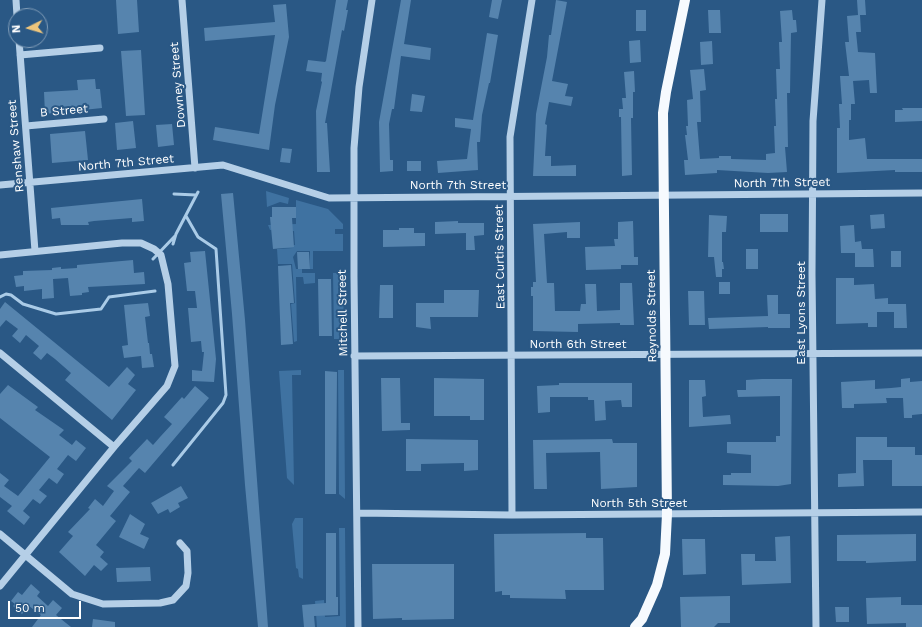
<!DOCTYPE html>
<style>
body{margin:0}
#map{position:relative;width:922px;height:627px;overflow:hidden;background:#2a5885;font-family:"Work Sans",sans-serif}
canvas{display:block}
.north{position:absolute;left:8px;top:8px;width:40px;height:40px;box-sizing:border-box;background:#2a5885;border:1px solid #7f9bb6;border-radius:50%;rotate:265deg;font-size:11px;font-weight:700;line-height:16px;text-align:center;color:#fff}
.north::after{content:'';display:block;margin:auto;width:14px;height:18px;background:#edc57c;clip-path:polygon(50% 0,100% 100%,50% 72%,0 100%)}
.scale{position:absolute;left:8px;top:601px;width:73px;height:18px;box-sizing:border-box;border:2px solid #fff;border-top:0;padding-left:5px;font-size:12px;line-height:14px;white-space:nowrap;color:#fff;-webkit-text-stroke:3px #2a5885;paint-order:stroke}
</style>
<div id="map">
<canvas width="922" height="627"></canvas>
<div class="north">N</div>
<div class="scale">50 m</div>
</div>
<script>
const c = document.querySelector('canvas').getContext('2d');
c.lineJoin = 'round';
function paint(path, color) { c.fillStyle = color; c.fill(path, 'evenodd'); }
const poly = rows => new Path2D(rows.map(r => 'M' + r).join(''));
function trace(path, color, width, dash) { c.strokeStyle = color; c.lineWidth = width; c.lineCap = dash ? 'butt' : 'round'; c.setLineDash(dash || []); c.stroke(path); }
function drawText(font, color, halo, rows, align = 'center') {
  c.font = font + ' "Work Sans",sans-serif'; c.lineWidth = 4; c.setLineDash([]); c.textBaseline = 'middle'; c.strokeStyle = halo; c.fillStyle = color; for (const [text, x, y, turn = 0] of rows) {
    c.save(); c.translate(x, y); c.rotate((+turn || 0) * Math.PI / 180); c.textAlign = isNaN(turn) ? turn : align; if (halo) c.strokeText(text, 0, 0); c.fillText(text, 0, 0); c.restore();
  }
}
const green = poly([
 [266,191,289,198,288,204,280,202,267,207],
 [296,200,328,209,343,224,343,229,335,229,335,234,343,234,343,251,313,251,313,269,310,269,310,251,297,251,293,257,296,269,302,269,302,273,315,273,315,283,304,284,303,277,296,277,297,341,294,342,291,304,295,303,292,264,278,264,277,249,293,248,284,248,284,246,295,245,294,231,282,232,282,229,270,230,268,225,296,224],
 [333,273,343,273,344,339,334,339],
 [301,370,301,375,292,375,294,485,287,478,279,371],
 [338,370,344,370,345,499,339,494],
 [295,518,303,518,303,579,299,577,298,569,296,568,292,524],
 [339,528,345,528,346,627,317,627,315,601,324,600,325,617,340,616]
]);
const stream = poly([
 [174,194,196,195],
 [173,244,176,234,198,192],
 [153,259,175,236],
 [0,297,6,294,11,295,23,304,56,314,101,309,109,297,155,291],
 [173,465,223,403,226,395,216,249,198,237,186,216]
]);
const building = poly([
 [116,0,137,0,139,32,118,34],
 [336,0,348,0,346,10,348,10,344,31,342,30,325,123,327,123,330,172,317,172,316,111,322,82,321,81,322,73,306,71,308,60,325,62,326,61],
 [401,0,411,0,404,44,431,48,430,60,401,56,394,109,392,109,389,124,390,160,393,160,393,171,380,172,379,122],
 [492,0,502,0,498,19,489,17],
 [556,0,567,2,552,81,568,84,565,96,573,97,571,106,549,102,545,124,547,125,545,156,551,156,551,166,576,165,576,176,533,176,536,114,547,57,549,35,551,35],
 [857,0,865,0,866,15,860,15,861,32,856,32,858,52,875,53,877,93,870,93,869,80,853,81,855,104,851,104,851,120,849,120,849,140,865,138,867,159,922,159,922,172,895,172,895,170,837,173,837,128,840,128,839,104,842,104,840,76,849,76,845,42,849,42,847,16,858,15],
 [286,4,289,37,275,105,269,150,213,140,215,127,259,134,275,35,205,41,204,28,275,22,273,5],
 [636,10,646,10,646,31,636,31],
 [708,10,720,10,721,33,709,33],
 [792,10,793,20,796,20,797,32,791,33,790,93,787,93,788,147,785,147,787,172,768,173,717,170,717,173,685,175,684,160,688,160,685,135,687,135,686,126,688,126,687,100,693,99,690,70,704,69,706,90,700,91,701,122,697,122,700,159,719,158,719,156,731,156,731,159,766,160,766,154,775,153,774,126,776,126,775,99,777,99,776,69,780,69,779,42,782,42,780,11],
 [487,33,498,35,490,83,489,83,482,115,480,142,477,142,478,170,438,173,437,161,467,159,471,129,455,127,455,118,473,120],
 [640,40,641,62,630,63,629,41],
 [712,41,713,64,701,65,700,42],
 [141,50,145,115,126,116,121,51],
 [634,71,635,92,633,92,633,118,631,118,632,175,622,176,621,117,619,117,619,109,623,109,622,98,626,98,624,72],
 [95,79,96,89,100,89,102,108,45,114,44,92,78,90,77,80],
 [412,94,425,96,422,112,410,111],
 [902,108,922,108,922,121,895,122,895,110,903,110],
 [133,121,136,148,117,150,115,123],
 [172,124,174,145,158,147,156,125],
 [85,131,88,160,52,163,50,134],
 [282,148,292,149,290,163,280,162],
 [407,161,421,161,421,171,407,171],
 [233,193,245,320,268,627,258,627,245,485,232,314,221,194],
 [142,199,144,221,132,222,132,218,94,221,88,222,89,225,61,225,60,218,52,219,51,208],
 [272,207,296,207,296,218,292,218,294,247,273,249,270,217,272,217],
 [760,214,788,214,788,232,760,232],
 [884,214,885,228,871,229,870,215],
 [709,215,727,216,726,232,722,232,722,262,723,262,724,269,722,269,722,277,716,277,714,257,708,257],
 [458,221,458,223,484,223,484,235,474,236,475,250,466,250,466,233,435,234,435,222],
 [633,221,634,257,638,257,638,265,621,265,621,269,586,270,585,247,615,246,614,239,618,239,618,222],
 [580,222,580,238,567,238,567,232,544,234,547,283,554,283,555,311,580,311,581,304,586,304,585,284,596,284,597,311,620,310,620,283,632,283,634,325,620,325,620,323,578,324,578,332,533,331,533,296,531,296,531,287,533,287,533,282,536,282,533,224],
 [854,225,855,242,861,241,862,249,873,249,874,267,855,267,855,253,841,253,840,226],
 [399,228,414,228,414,233,425,233,425,246,383,247,383,230,399,230],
 [746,249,758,249,758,269,746,269],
 [205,251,216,359,214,382,192,381,192,370,202,371,204,352,202,352,201,341,191,342,188,308,197,308,195,291,187,291,184,263,191,262,190,252],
 [891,251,901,251,901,267,891,267],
 [297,252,309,252,310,269,298,269],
 [133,260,134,273,144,272,145,284,88,287,89,292,82,293,82,295,70,296,68,278,53,279,54,298,42,299,42,289,24,291,24,286,16,287,14,276,23,275,23,271,52,270,52,268,61,267,61,269,77,268,77,265],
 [291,265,294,303,290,303,293,344,281,345,278,266],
 [836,278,854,278,854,285,874,284,875,299,888,298,888,304,906,304,907,328,894,328,894,312,877,312,877,327,868,327,868,323,836,324],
 [318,279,331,279,332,336,319,336],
 [719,282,730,282,730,294,719,294],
 [380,285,393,285,393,318,379,318],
 [444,290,479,290,478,317,430,317,431,329,416,327,416,303,444,303],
 [688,291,704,291,705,325,689,325],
 [767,295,778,295,778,314,790,314,790,328,768,328,768,327,709,329,708,318,768,316],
 [5,302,109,387,127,367,135,375,128,384,136,390,112,420,65,380,71,373,55,359,47,353,41,360,33,353,39,346,26,335,20,343,12,336,18,329,6,320,0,327,0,309],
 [148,303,150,316,145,317,148,343,149,343,150,354,152,354,154,367,142,368,141,356,124,358,122,346,128,345,124,305],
 [325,371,337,372,336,494,325,494],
 [381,378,400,378,401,423,410,423,410,430,382,431],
 [434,378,484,379,484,420,470,420,470,416,434,416],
 [910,378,910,382,922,381,922,414,912,415,912,418,904,418,903,398,886,398,887,403,854,404,854,408,842,408,841,382,875,380,875,389,891,388,901,387,901,379],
 [762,379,792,379,791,484,778,486,723,485,723,475,731,475,731,473,751,473,751,455,727,453,727,442,776,442,776,436,780,436,780,396,738,397,737,390,746,390,746,380],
 [689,380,705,380,706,396,702,397,703,417,730,415,731,424,689,427],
 [559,383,632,383,632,407,622,407,621,400,605,401,606,420,595,421,594,400,588,400,588,397,550,397,550,412,538,413,537,386,559,385],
 [8,385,38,407,35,410,64,430,59,435,72,445,76,440,86,448,76,461,68,455,57,469,64,474,57,484,49,478,39,490,47,496,40,504,33,499,23,511,30,517,24,525,7,511,12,506,0,497,0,473,9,480,4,486,18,496,50,457,0,418,0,394],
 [195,386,209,398,145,473,139,468,123,486,130,492,110,516,116,521,96,545,104,552,100,557,108,564,101,571,94,565,85,576,59,552,73,536,68,532,90,509,88,508,95,499,103,506,114,491,107,486,132,461,129,458,147,439,153,445,160,437,172,424,164,417,182,397,184,399],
 [856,437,887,437,887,447,915,447,915,455,922,455,922,486,892,486,892,460,863,460,864,486,838,487,838,474,856,473],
 [406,439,478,440,478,470,464,471,464,463,421,464,421,471,406,471],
 [612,439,613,443,637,443,637,487,601,489,600,452,546,453,547,489,534,489,533,440],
 [181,486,188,498,178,503,180,507,170,513,168,509,158,514,151,503],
 [130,514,145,524,140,534,149,538,144,549,119,537],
 [326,533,336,533,336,597,338,597,338,615,314,616,315,627,304,627,302,605,326,603],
 [586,533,586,538,603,538,604,590,565,590,566,599,510,598,510,595,502,595,502,591,495,592,494,534],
 [916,534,916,561,866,563,866,561,837,561,837,535],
 [790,536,791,583,742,585,741,554,755,554,755,561,776,561,775,537],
 [682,539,705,539,706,574,683,575],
 [372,564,454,564,454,619,402,620,402,618,373,619],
 [150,567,151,581,117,582,116,568],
 [31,584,40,592,37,596,48,606,53,600,62,608,56,615,71,627,32,627,41,615,29,606,22,614,13,606,15,604,11,601,18,592,22,595],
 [730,596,730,623,718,623,714,627,681,627,680,597],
 [901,597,901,605,922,605,922,627,906,627,906,623,867,624,866,598],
 [835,607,849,607,849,622,836,622],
 [93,619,115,622,115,627,92,627]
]);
const minor = poly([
 [16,0,17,16],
 [182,0,195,168],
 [19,40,35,251],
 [20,55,100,48],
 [26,126,104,119],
 [0,185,223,165,329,198,922,193],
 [0,255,122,243,141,243,154,249,161,255,168,284,175,366,167,386,114,447,0,586],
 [0,353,114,447],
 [354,356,922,353],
 [357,513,512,515,922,512],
 [512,515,510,137,532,0],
 [0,534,72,594,103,604,160,603,173,600,186,586,188,573,187,551,180,543],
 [358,627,354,277,354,148,359,87,372,0],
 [816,627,812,274,813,121,822,0]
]);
const major = poly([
 [635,627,642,619,657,585,665,554,667,514,663,113,666,92,685,0]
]);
const streetNames = [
 ["Downey Street",178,85,-95],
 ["B Street",64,111,-5],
 ["Renshaw Street",16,146,-95],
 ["North 7th Street",126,163,-5],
 ["North 7th Street",782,183,-1],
 ["North 7th Street",458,185],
 ["East Curtis Street",500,257,-91],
 ["Mitchell Street",343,313,-91],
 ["East Lyons Street",801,313,-90],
 ["Reynolds Street",652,316,-91],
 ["North 6th Street",578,344],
 ["North 5th Street",639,503]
];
paint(green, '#3f72a1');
trace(stream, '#aacbe7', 3);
paint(building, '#5684ae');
trace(minor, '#b5cfe7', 7);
trace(major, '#f6fafe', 10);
drawText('12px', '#fff', '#2a5885', streetNames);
</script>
